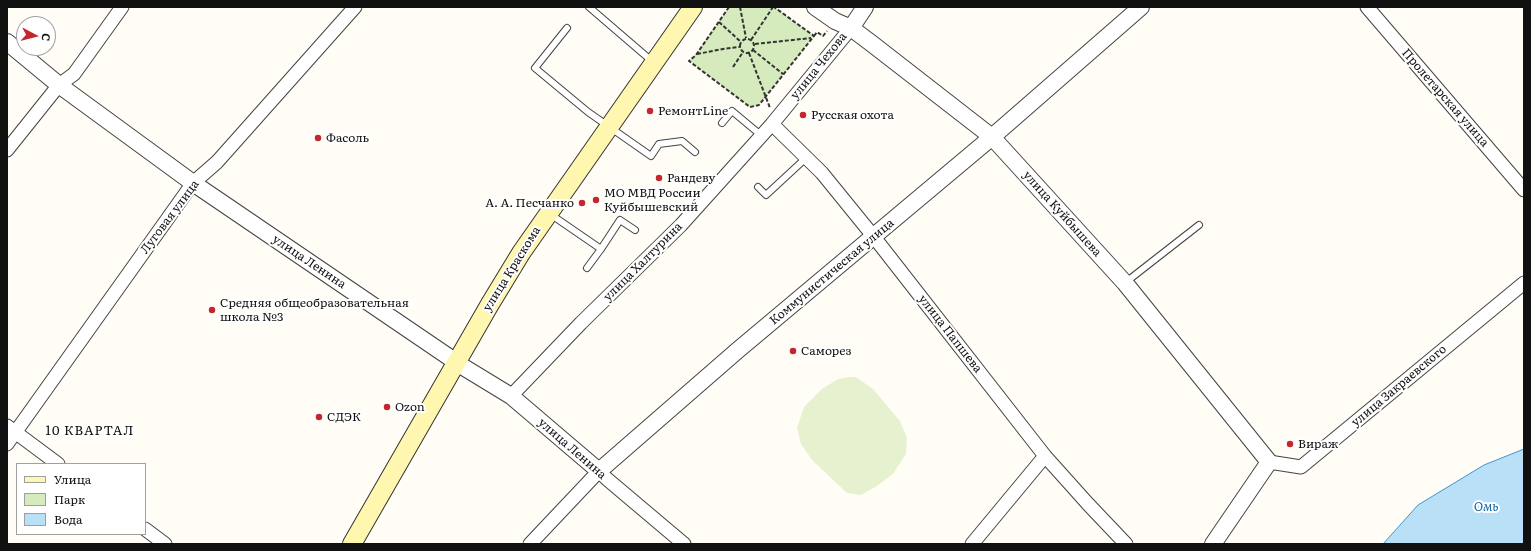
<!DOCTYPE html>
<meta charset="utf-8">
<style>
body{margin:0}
#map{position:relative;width:1531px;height:551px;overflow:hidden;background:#fffdf5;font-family:Literata,serif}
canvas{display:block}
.frame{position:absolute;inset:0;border:8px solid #111;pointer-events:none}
.legend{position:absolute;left:16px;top:463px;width:130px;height:72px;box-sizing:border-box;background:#fff;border:1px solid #a0a0a0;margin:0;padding:5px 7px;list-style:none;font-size:12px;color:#111}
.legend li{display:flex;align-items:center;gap:8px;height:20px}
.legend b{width:20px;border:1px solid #a0a0a0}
.north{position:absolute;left:16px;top:16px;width:40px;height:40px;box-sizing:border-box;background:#fff;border:1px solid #a0a0a0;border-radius:50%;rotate:97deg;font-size:11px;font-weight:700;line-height:16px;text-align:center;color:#111}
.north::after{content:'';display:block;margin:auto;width:14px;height:18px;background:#c4262e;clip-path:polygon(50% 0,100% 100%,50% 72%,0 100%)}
</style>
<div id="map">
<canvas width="1531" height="551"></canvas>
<div class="frame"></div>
<ul class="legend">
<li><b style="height:5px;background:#fff6b0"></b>Улица</li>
<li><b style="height:11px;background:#d5ebbd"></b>Парк</li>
<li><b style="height:11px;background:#b9e0f7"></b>Вода</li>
</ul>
<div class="north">С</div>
</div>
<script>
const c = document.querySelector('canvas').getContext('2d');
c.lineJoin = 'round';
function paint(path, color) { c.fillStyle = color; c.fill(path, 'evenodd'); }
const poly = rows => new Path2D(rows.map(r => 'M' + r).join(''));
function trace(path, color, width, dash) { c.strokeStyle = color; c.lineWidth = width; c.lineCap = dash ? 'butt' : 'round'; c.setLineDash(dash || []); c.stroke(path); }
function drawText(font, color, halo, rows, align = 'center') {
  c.font = font + ' Literata,serif'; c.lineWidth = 4; c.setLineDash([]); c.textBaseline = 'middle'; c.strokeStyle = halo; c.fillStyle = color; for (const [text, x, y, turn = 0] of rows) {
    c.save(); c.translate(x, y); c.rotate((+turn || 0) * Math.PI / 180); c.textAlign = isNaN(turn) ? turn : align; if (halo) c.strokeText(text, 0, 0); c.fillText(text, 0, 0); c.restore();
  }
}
const green = poly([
 [729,7,774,7,814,36,759,105,750,107,689,61,696,54]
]);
const pitch = poly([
 [849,377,856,377,873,389,900,421,907,438,906,454,893,474,877,486,861,495,847,493,812,460,801,444,797,428,804,407,822,389,838,379]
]);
const water = poly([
 [1524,449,1524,544,1383,544,1418,505,1484,465,1524,449]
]);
const path = poly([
 [729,7,696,55,689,61,750,107,759,105,814,36,774,7],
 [740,7,746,38],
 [719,22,741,42],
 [814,36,817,32,823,36,827,31],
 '740 46a7 7 0 1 1 14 0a7 7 0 1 1-14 0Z',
 [751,40,773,7],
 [755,44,811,38],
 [753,50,783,74],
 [749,53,770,108],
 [697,54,723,49,739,47],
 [733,67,743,52]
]);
const service = poly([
 [589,7,653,62],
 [567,28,535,68,588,112,651,156,659,144,682,141,695,152],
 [722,123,732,111,762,136],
 [758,187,766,195,806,158],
 [550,214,601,249,620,220,635,230],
 [587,268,601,249],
 [1126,282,1199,225]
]);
const minor = poly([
 [1367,7,1524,190],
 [772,124,822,173,874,237,1045,456,1088,504,1126,544],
 [7,150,59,85,74,74,122,7],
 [511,396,581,323,681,225,772,124,851,28],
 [7,426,58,464],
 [7,444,193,183,217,162,355,7],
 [1269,462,1301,467,1524,283],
 [145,529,165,544],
 [530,544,599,471,607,479,684,544],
 [972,544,1045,456]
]);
const tertiary = poly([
 [815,7,835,21,851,28,871,43,992,137,1125,283,1269,462,1213,544],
 [851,28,865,7],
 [7,42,59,85,193,183,465,368,511,396,599,471,738,350,992,137,1141,7]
]);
const secondary = poly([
 [352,544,490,304,521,253,693,7]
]);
const markers = [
 [650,111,4,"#c4262e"],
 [803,115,4,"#c4262e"],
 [318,138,4,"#c4262e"],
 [659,178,4,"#c4262e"],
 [596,200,4,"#c4262e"],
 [582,203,4,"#c4262e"],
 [212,310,4,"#c4262e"],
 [793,351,4,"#c4262e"],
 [387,407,4,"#c4262e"],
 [319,417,4,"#c4262e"],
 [1290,444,4,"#c4262e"]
];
const streetNames = [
 ["улица Чехова",819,66,-51],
 ["Пролетарская улица",1445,98,49],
 ["улица Куйбышева",1062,214,48],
 ["Луговая улица",170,217,-53],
 ["улица Ленина",309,262,34],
 ["улица Халтурина",643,262,-45],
 ["улица Краскома",512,269,-58],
 ["Коммунистическая улица",832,272,-40],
 ["улица Папшева",950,334,52],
 ["улица Закраевского",1399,386,-40],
 ["улица Ленина",572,449,41]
];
const poiNames = [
 ["РемонтLine",658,111],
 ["Русская охота",811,115],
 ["Фасоль",326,138],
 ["Рандеву",667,178],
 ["МО МВД России",604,193],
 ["Куйбышевский",604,207],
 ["А. А. Песчанко",574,203,"right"],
 ["Средняя общеобразовательная",220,303],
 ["школа №3",220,317],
 ["Саморез",801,351],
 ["Ozon",395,407],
 ["СДЭК",327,417],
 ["Вираж",1298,444]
];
const neighbourhoodNames = [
 ["10 КВАРТАЛ",90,431]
];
const waterNames = [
 ["Омь",1486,507]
];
paint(green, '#d5ebbd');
paint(pitch, '#e6f2cf');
paint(water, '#b9e0f7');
trace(water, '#3f96cf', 1);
trace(service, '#444', 8);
trace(minor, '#444', 15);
trace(tertiary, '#444', 18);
trace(secondary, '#333', 20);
trace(path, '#333', 2, [4, 2]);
trace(service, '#fff', 6);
trace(minor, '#fff', 13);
trace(tertiary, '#fff', 16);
trace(secondary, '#fff6b0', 18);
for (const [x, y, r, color] of markers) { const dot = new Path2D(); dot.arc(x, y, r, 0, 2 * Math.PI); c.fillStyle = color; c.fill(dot); trace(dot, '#fff', 1.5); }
drawText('12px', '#111', '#fff', streetNames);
drawText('12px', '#111', '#fff', poiNames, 'left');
c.letterSpacing = '1px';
drawText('13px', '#111', '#fff', neighbourhoodNames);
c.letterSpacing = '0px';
drawText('italic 13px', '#1768a6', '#fff', waterNames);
</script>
